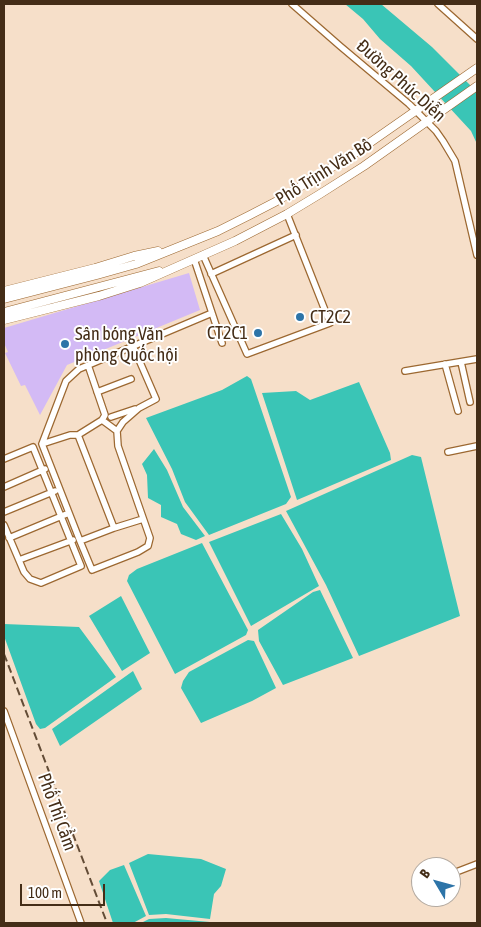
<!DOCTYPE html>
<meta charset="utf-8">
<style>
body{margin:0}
#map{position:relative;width:481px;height:927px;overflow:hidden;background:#f6dfc9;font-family:"Asap Condensed",sans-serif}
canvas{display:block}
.frame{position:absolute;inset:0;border:5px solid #442d17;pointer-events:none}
.north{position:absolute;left:411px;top:857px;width:50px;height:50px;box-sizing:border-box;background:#fff;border:1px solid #b4aba2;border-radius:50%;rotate:307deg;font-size:14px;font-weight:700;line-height:20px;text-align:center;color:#442d17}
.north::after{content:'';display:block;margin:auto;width:18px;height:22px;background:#2d74a8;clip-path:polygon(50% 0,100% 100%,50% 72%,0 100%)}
.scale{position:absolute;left:20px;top:884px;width:85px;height:22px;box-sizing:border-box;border:2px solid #442d17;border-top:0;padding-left:6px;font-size:15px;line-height:18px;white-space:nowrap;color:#442d17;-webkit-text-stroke:4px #fff;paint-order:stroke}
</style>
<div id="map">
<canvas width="481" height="927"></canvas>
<div class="frame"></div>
<div class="north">B</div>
<div class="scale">100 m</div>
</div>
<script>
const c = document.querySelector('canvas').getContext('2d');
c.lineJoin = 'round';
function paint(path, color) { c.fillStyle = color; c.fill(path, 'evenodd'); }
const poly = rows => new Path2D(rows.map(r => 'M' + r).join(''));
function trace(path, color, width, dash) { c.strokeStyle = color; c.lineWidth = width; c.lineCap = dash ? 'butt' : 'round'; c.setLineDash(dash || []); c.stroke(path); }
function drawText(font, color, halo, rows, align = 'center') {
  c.font = font + ' "Asap Condensed",sans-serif'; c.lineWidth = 4; c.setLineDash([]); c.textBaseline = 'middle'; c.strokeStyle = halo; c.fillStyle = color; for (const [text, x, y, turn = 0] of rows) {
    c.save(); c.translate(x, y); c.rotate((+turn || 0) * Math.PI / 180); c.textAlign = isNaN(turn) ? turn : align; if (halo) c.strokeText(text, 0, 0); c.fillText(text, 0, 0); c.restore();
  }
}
const green = poly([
 [189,273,200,310,67,365,40,415,25,385,21,386,5,353,8,352,4,343,4,328]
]);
const water = poly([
 [345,4,381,4,432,47,477,92,477,144,471,131,411,66,380,39,363,19],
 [247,376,251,379,291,497,286,504,209,535,185,502,172,469,146,418,222,390],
 [359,382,390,453,391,460,297,500,262,393,296,391,310,400],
 [154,449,167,470,183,507,205,536,196,540,181,534,177,524,161,517,161,505,148,498,147,475,142,464],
 [412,455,421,457,460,616,359,656,326,585,286,511],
 [281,514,302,549,319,586,251,626,209,542],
 [202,543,248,630,246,635,175,674,127,581,129,575,137,569],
 [320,590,353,658,283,685,259,641,258,630,313,592],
 [121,596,150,653,122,671,89,616],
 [4,624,79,627,116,677,45,728,40,729,36,724,4,636],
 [248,640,254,641,276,688,252,701,201,723,181,688,183,681,189,672],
 [133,671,142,689,60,746,52,729],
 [148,854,201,859,226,869,221,886,214,894,210,919,166,914,149,915,129,863],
 [124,865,146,916,133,923,113,923,99,881,110,870],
 [166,918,210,922,141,923,149,919]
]);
const minor = poly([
 [292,4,340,46,409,104,436,131,443,141,455,161,477,255],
 [438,4,477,39],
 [203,255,247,354,330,323,287,214],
 [194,259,222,343],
 [211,274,296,235],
 [133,346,156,399,139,408,123,422,117,431,118,446,150,538,148,546,138,552,92,570,80,541,114,528,143,519],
 [461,362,470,402],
 [445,364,458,411],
 [405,371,477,359],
 [97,392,131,379],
 [111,417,135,409],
 [102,420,117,431],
 [78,435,114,528],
 [42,444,70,435,78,435,102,420,105,415,88,365],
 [448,452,477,446],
 [4,459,33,447,81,566,41,583,30,579,24,572,4,525],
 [4,487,45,469],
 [4,512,55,491],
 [9,538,69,513],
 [80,541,42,444,66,381,79,369,212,313],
 [19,560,73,540],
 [4,711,81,923],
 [451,874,477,864]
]);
const major = poly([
 [4,291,95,268,134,256,158,251],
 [4,299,97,275,136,264,218,231,250,215,277,201,358,151,477,68],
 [4,312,159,271],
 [4,320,99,296,140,283,235,241,287,214,320,194,364,166,477,86]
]);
const rail = poly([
 [4,654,107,923]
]);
const markers = [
 [300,317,5,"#2d74a8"],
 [258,333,5,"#2d74a8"],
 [65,344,5,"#2d74a8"]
];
const streetNames = [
 ["Đường Phúc Diễn",401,81,42],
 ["Phố Trịnh Văn Bô",324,172,-32],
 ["Phố Thị Cẩm",57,812,70]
];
const poiNames = [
 ["CT2C2",310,317],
 ["CT2C1",248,333,"right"],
 ["Sân bóng Văn",75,334],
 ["phòng Quốc hội",75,355]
];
paint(green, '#d3baf5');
paint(water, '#3ac5b6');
trace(minor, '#9c6831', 8);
trace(major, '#9c6831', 9);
trace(minor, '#fff', 5.5);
trace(major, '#fff', 8);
trace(rail, '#634c36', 2, [8, 4]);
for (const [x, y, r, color] of markers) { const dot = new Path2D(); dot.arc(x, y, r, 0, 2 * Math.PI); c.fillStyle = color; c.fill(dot); trace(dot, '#fff', 2); }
drawText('18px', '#442d17', '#fff', streetNames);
drawText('18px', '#442d17', '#fff', poiNames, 'left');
</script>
